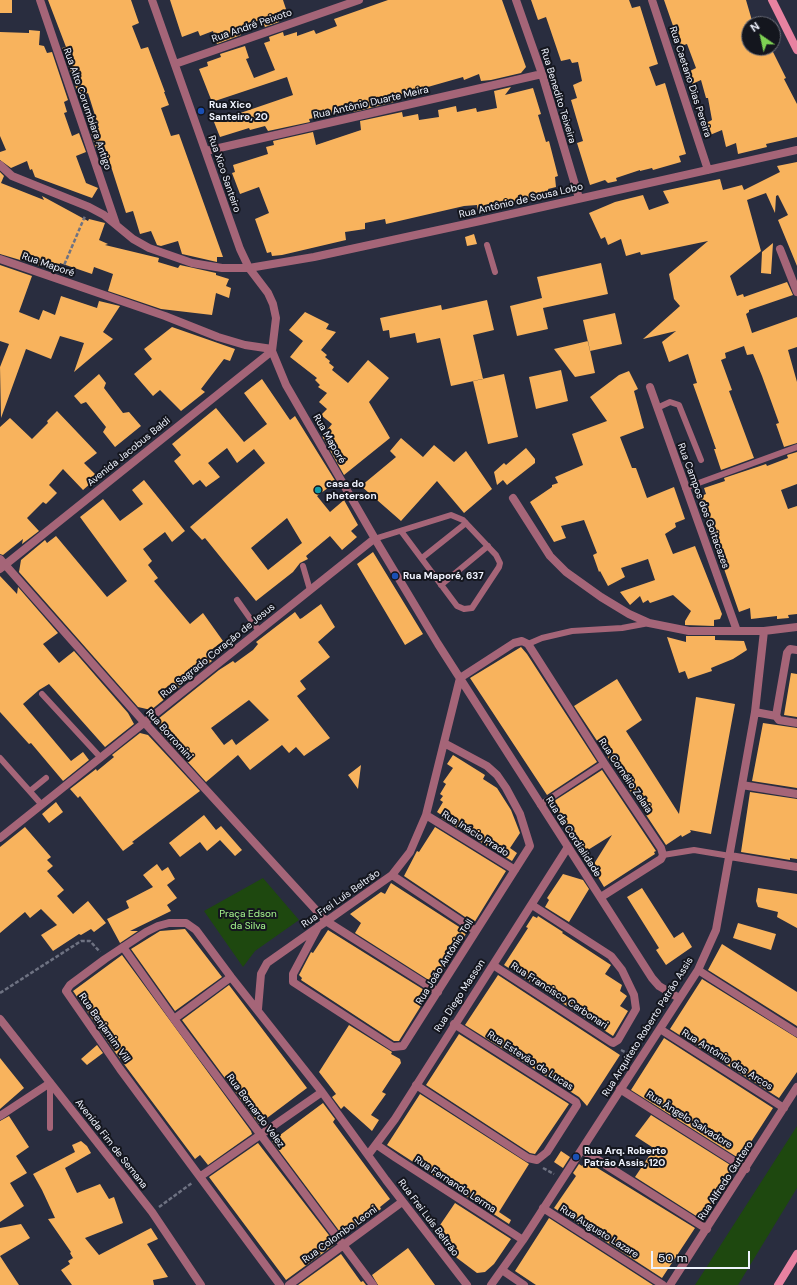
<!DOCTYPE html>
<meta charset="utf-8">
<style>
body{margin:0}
#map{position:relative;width:797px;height:1285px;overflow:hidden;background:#292d3f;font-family:"DM Sans",sans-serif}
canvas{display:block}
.north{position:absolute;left:741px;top:16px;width:40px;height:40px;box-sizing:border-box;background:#14161e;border:1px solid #6c6e78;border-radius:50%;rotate:326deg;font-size:11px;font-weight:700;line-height:16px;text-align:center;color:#eff3fe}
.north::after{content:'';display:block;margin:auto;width:14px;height:18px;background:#7ed153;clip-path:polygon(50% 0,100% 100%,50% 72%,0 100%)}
.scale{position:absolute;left:651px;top:1251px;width:99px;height:18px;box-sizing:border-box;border:2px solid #eff3fe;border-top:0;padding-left:5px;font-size:12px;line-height:14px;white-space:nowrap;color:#eff3fe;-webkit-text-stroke:3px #14161e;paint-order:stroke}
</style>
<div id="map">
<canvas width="797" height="1285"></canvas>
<div class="north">N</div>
<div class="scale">50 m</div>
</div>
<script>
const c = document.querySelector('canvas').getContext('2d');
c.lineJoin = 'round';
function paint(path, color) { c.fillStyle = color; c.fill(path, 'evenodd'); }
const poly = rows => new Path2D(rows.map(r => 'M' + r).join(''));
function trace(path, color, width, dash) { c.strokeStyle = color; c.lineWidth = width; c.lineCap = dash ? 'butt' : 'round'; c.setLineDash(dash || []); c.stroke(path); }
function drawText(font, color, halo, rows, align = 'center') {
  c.font = font + ' "DM Sans",sans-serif'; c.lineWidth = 4; c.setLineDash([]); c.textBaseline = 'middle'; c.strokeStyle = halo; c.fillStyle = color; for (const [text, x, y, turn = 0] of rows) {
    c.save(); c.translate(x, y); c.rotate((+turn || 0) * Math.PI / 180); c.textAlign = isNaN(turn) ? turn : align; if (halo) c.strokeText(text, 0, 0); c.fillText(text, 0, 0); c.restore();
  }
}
const green = poly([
 [263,878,299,920,255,951,243,967,204,911],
 [797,1126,797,1188,738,1285,695,1285]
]);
const building = poly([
 [0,0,12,0,12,13,0,13],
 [48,0,131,0,139,23,132,26,141,49,148,47,165,92,164,92,169,105,161,108,171,136,179,134,223,257,217,257,217,262,182,254,178,241,161,246,157,245,151,231,140,234,133,211,126,213,106,151,101,152,99,146,96,148,90,130,99,128,88,93,79,96,62,48,66,47],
 [170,0,283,0,286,9,276,13,279,22,265,27,262,19,238,28,241,35,217,44,213,31,200,36,198,31,182,37],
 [388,0,502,0,526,67,521,73,491,80,481,81,479,74,464,80,463,77,396,96,398,101,358,111,323,116,309,119,310,122,268,131,265,126,250,130,249,128,220,137,214,122,293,95,287,77,212,102,199,69,208,66,207,62,221,57,220,54,245,46,249,58,246,59,254,78,275,70,264,43,270,41,269,37,283,32,284,36,297,32,297,36,314,30,316,34,337,26,334,19],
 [531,0,629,0,632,8,640,6,658,64,649,67,656,86,665,83,686,154,679,156,681,162,653,170,652,168,640,171,640,170,616,178,617,181,608,183,605,180,590,185,577,143,583,141,571,100,577,98,573,85,582,81,578,62,572,63,570,59,561,61,546,17,538,20],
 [664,0,746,0,753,24,749,24,749,48,771,48,786,78,784,79,797,104,797,137,766,144,767,147,738,154,736,143,726,147,722,130,710,135,706,123,712,120,708,98,706,98,701,80,692,84,688,72,696,68,687,44,681,46,679,39,678,40],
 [29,30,40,31,39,45,44,46,47,53,52,52,68,100,64,102,67,112,64,113,72,136,79,133,86,152,76,156,86,183,98,188,92,198,35,177,32,169,30,170,27,161,11,168,0,160,0,152,6,150,0,136,0,32,29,33],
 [511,87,505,95,533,88,541,114,538,115,546,142,549,141,558,176,555,177,556,187,548,189,550,196,478,211,477,205,464,206,386,224,385,219,365,223,365,229,345,232,346,240,282,255,272,256,271,252,267,253,255,219,269,213,259,187,240,194,232,173,235,172,233,165,268,154,266,147,274,145,273,141,313,132,316,145,361,130,360,121,402,112,403,117,418,114,419,120,439,117,438,110,456,106,457,112,476,108,477,112,497,108,494,91],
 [797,162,797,266,778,220,788,215,778,195,776,196,775,213,766,193,747,200,761,251,730,276,737,296,743,294,744,297,787,282,793,295,749,310,749,312,746,314,752,333,797,317,797,347,788,350,797,382,797,443,784,447,776,424,779,423,762,376,753,354,747,355,744,346,725,353,726,358,721,360,732,390,729,391,754,458,721,470,714,449,716,449,693,384,697,383,688,354,669,362,662,342,676,331,643,339,680,306,674,299,669,274,708,241,641,255,640,252,626,256,621,239,608,245,605,237,601,239,589,213,615,202,643,195,649,210,669,203,663,191,720,179,723,190,742,185,744,190,780,172,777,166],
 [0,172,4,176,1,183,44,200,42,196,88,221,89,219,105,223,99,240,108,244,105,245,159,258,158,262,178,268,180,265,216,273,216,275,229,279,226,286,231,288,229,298,216,293,212,315,161,309,108,291,113,274,94,267,92,274,60,263,57,271,0,254],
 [474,234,477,244,467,246,465,237],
 [773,243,771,274,761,273,762,252],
 [601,263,608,294,543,308,548,329,517,336,510,306,542,298,537,277],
 [0,265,32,276,19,312,39,320,43,310,55,315,61,296,97,308,99,301,120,306,103,332,113,339,74,372,84,343,60,336,51,359,26,349,1,418,0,367,9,344,0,341],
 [487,300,494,330,473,335,483,379,451,386,440,338,417,343,415,333,390,338,389,330,383,331,380,318,441,305,442,310],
 [305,312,329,324,326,329,336,332,321,350,327,355,325,357,330,361,329,363,334,367,332,370,348,383,368,360,389,378,369,402,390,438,344,475,322,436,332,424,321,415,327,409,319,402,327,393,318,387,320,385,315,380,317,378,290,357,303,341,289,330],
 [615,313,622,344,590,351,583,320],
 [172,327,235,349,230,361,224,359,201,389,205,392,181,411,160,390,153,396,134,374,152,359,144,349],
 [588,341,595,373,575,377,554,349],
 [561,370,568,401,536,409,529,377],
 [629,371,638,389,634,391,644,428,620,437,632,468,636,468,647,498,674,487,685,519,675,523,676,527,665,534,673,554,695,546,722,614,720,619,714,620,714,626,685,625,685,621,691,611,673,595,650,603,648,600,643,603,640,596,630,605,620,592,655,580,648,559,621,568,625,577,608,586,600,571,599,572,593,555,597,553,584,520,561,526,566,538,554,542,530,502,552,487,552,485,558,483,555,477,583,465,572,434,607,421,590,397,619,375],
 [99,374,106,383,104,388,123,413,129,412,141,426,115,447,103,432,106,427,86,402,81,404,74,396],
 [504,374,518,437,488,444,473,381],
 [262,379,290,420,295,416,336,482,317,496,330,512,344,500,358,525,351,531,357,537,342,550,330,536,306,556,308,559,300,563,293,572,256,601,205,538,202,540,190,527,265,463,254,449,237,463,227,448,208,463,220,477,206,487,200,480,193,485,174,461,181,455,172,444,216,408,244,442,267,424,244,393],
 [287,518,302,543,268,570,251,548],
 [57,411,97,453,84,463,98,477,83,490,63,469,49,485,57,493,46,504,43,502,27,518,39,531,22,544,23,539,3,555,0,554,0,427,10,418,32,439,48,423,47,421],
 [401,438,423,457,434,445,454,462,466,451,492,489,464,513,437,481,401,521,361,486,396,457,390,451],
 [526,448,535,459,535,463,507,485,503,480,497,485,494,472,504,463,506,465],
 [797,452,797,484,781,490,788,509,797,506,797,614,788,615,789,618,777,619,777,616,751,619,750,608,739,612,699,497,706,494,704,488,725,481,724,478,766,464,767,466,788,458,787,455],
 [144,480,185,531,172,542,165,532,143,549,152,561,148,565,158,578,154,581,190,624,203,613,223,641,206,654,212,661,151,710,138,707,19,572,21,560,45,540,47,543,56,536,107,597,127,581,80,517,103,499,120,521,143,504,132,490],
 [373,552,423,634,405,645,357,564],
 [0,576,17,594,18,587,58,633,43,644,59,663,74,651,128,713,134,724,105,747,49,684,39,690,23,704,71,761,83,752,89,760,63,781,31,743,29,744,0,712],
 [321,604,335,627,318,642,330,657,300,681,306,689,297,696,330,738,304,756,296,747,289,753,282,745,250,770,238,755,206,782,158,729,158,719,219,670,233,661,235,663,253,650,258,644,256,642,295,612,300,619,302,618],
 [249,700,269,720,236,745,232,739,224,745,211,728],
 [686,636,715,636,715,640,744,641,747,650,733,659,711,668,712,671,688,679,685,671,679,673,667,637,686,642],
 [521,647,527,654,597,762,547,795,470,678],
 [791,673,797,674,797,717,784,715],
 [617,679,642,720,626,731,679,814,696,697,735,704,711,834,690,830,691,832,682,837,681,835,666,845,574,706],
 [763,723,797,728,797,788,752,781],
 [140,733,148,735,200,791,132,842,134,843,123,851,80,796,78,798,70,789,96,769,97,771,114,757,112,755],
 [453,755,485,775,483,779,497,788,511,810,520,833,510,848,517,853,512,861,441,818,443,816,437,812,443,802,440,800,443,796,440,794,446,784,443,782,453,768,447,764],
 [361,765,358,789,348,775],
 [602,770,656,851,654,852,655,854,604,887,592,867,612,835,583,853,551,803],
 [750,792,797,799,797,859,790,858,790,860,741,852],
 [56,802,63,812,49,823,42,814],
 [204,815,216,830,221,826,242,850,235,856,220,840,207,851,200,842,180,857,169,843],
 [25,827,51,857,47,860,53,866,47,871,64,890,57,896,73,914,88,901,106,923,94,932,91,929,81,935,79,934,53,951,41,935,57,925,41,909,30,918,25,912,0,933,0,847],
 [435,827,506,871,474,923,404,876,417,851,419,852],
 [157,864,162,871,168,867,175,879,167,885,177,898,167,905,171,911,130,931,138,931,120,943,107,919,129,908,126,901,153,887,143,875],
 [563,874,583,880,589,889,569,922,545,907,549,900,547,898],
 [391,883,467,932,435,984,355,933,361,923,350,914,381,892,385,894],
 [642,888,674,938,683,932,692,947,666,965,656,950,659,948,627,897],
 [758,888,797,894,797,928,777,917,778,912,758,907,756,901],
 [533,916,537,918,538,916,563,932,562,933,611,965,605,974,622,985,620,991,627,996,620,1006,628,1011,613,1036,504,965,528,928,526,927],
 [738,923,776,934,771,950,733,938],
 [185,929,222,977,175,1011,131,949,160,931],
 [328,930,429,993,399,1041,394,1041,301,980,302,978,299,975,310,954,311,952,313,953],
 [722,944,797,992,797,1026,708,970],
 [122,955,251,1131,252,1134,208,1165,200,1155,195,1159,115,1052,73,991],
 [498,975,620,1055,587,1106,579,1097,465,1025],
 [702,979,797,1038,797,1072,779,1098,670,1029],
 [229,985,307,1088,259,1124,182,1020],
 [349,1025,392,1052,391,1054,400,1059,401,1063,382,1092,386,1094,371,1115,379,1120,372,1131,344,1106,341,1109,332,1097,336,1094,319,1072],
 [459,1034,569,1104,535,1154,530,1153,426,1085],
 [664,1038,773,1108,740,1159,631,1090],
 [97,1045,103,1053,87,1065,81,1059],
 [0,1058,24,1088,0,1109],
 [420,1094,529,1164,499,1212,511,1220,509,1224,387,1145],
 [323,1103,335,1119,333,1122,390,1199,380,1207,381,1209,343,1236,272,1141],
 [651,1115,735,1168,701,1219,635,1177,651,1153,649,1152,652,1147,635,1136],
 [9,1116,29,1147,16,1156,27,1173,10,1183,24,1206,0,1222,0,1121],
 [81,1141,87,1146,91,1153,65,1168,77,1193,100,1184,109,1199,114,1197,123,1223,85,1238,99,1255,151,1228,158,1239,147,1244,168,1277,153,1280,154,1285,72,1285,61,1270,70,1264,68,1261,73,1258,70,1253,71,1252,48,1219,55,1218,42,1190,33,1174,75,1152,72,1145],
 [258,1143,335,1243,334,1245,286,1280,209,1177],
 [561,1151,570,1157,563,1168,554,1162],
 [586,1161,695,1228,662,1278,554,1208,576,1176,573,1173,579,1164,582,1166],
 [455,1203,511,1239,494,1264,485,1272,477,1273,457,1258,436,1231],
 [549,1218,653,1285,536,1285,515,1271],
 [21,1224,30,1238,0,1256,19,1285,0,1285,0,1228],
 [408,1248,435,1285,378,1285,372,1275],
 [341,1254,361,1282,363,1281,366,1285,298,1285]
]);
const path = poly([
 [62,270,85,216],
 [0,993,81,941,90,941,100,952],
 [621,1050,631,1055],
 [543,1168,554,1174],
 [159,1207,192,1183]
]);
const service = poly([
 [487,245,495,272],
 [657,408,670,402,679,405,701,460],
 [685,488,797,447],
 [374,539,451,515,463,520,496,555,500,563,499,567,472,608,464,609,457,606,401,531],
 [422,558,466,523],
 [303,566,310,590],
 [441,585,488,546],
 [237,600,259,631],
 [528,644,542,638,572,631,622,628,649,623],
 [42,694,101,758],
 [0,758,42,805],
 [30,791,46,778],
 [540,805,604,763],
 [663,855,694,850,730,856],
 [50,1128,50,1083]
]);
const minor = poly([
 [40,0,116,224],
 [152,0,240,249,249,268,268,293,273,304,276,318,272,351],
 [516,0,542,74,579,198],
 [652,0,708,170],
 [175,64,359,0],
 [206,151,542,74],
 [0,165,12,176,89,207,104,215,133,239,149,248,192,263,222,268,249,268,314,257,480,221,797,150],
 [780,249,797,292],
 [0,259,165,316,218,337,245,345,272,349],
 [272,351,286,385,378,544,438,644,652,978,659,986,679,998],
 [650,387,737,631],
 [513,498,550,556,566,572,601,597,629,614,649,623,689,631,764,631,797,627],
 [0,559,144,722,326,921,438,992],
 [0,569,272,351],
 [460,678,514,643,522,641,528,644,604,763,661,848,663,855,661,859,601,897],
 [755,712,776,716,779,720,797,723],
 [776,716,787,653,790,649,797,650],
 [742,785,797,794],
 [426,815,515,870],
 [0,838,374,539],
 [730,856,797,867],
 [392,875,476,931],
 [318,927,293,974,293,982,393,1047,403,1046,530,846,520,814,506,788,497,775,487,766,444,743],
 [123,947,174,1019,373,1285],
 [493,965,611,1042,613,1043,618,1040,636,1009,634,995,622,970,611,956,532,905],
 [698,970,797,1033],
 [258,1009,261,974,267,963,392,875,410,852,426,815,460,678],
 [174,1019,231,977],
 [660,1029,784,1108],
 [416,1085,528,1158,537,1160,547,1152,577,1105,576,1102,454,1024],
 [620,1089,746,1169],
 [0,1116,50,1083],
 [377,1145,396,1158,523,1240],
 [582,1150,707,1229],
 [368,1155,395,1119,568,847],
 [201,1176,322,1092],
 [543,1208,663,1285],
 [502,1270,524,1285],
 [280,1285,120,1069,66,991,70,985,105,959,146,932,158,926,169,923,186,923,196,930,231,977,322,1092,386,1180,467,1285],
 [289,1285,402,1202],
 [491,1285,523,1240,698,970,716,930,755,712,764,631],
 [670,1285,797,1087]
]);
const tertiary = poly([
 [0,1019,152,1212,201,1285]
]);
const secondary = poly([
 [772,0,797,50],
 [778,1285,797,1254]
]);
const markers = [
 [201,111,4,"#1a4fb4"],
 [318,490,4,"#0f9aa8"],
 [395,576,4,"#1a4fb4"],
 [576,1157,4,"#1a4fb4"]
];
const streetNames = [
 ["Rua André Peixoto",252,26,-19],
 ["Rua Caetano Dias Pereira",690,82,72],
 ["Rua Benedito Teixeira",558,96,73],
 ["Rua Antônio Duarte Meira",371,103,-13],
 ["Rua Alto Corumbiara Antigo",87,109,71],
 ["Rua Xico Santeiro",224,174,71],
 ["Rua Antônio de Sousa Lobo",521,201,-13],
 ["Rua Maporé",48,265,19],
 ["Rua Maporé",329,439,60],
 ["Avenida Jacobus Baldi",129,452,-39],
 ["Rua Campos dos Goitacazes",703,506,70],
 ["Rua Sagrado Coração de Jesus",218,651,-39],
 ["Rua Borromini",169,735,48],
 ["Rua Cornélio Zelaia",625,776,56],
 ["Rua Inácio Prado",475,834,32],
 ["Rua da Cordialidade",573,837,57],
 ["Rua Frei Luís Beltrão",341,899,-35],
 ["Rua João Antônio Toll",445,962,-58],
 ["Rua Diego Masson",460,996,-57],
 ["Rua Francisco Carbonari",559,996,33],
 ["Rua Arquiteto Roberto Patrão Assis",648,1027,-58],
 ["Rua Benjamim Vill",104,1028,55],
 ["Rua Antônio dos Arcos",727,1060,32],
 ["Rua Estevão de Lucas",530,1061,33],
 ["Rua Bernardo Velez",255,1111,53],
 ["Rua Ângelo Salvadore",689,1120,32],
 ["Avenida Fim de Semana",111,1144,52],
 ["Rua Alfredo Guttero",726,1181,-57],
 ["Rua Fernando Lerma",455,1185,33],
 ["Rua Frei Luís Beltrão",428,1218,53],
 ["Rua Augusto Lazare",599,1232,32],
 ["Rua Colombo Leoni",340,1235,-36]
];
const poiNames = [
 ["Rua Xico",209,105],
 ["Santeiro, 20",209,117],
 ["casa do",326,484],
 ["pheterson",326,496],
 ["Rua Maporé, 637",403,576],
 ["Rua Arq. Roberto",584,1151],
 ["Patrão Assis, 120",584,1163]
];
const parkNames = [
 ["Praça Edson",248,914],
 ["da Silva",248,926]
];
paint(green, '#1e480f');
paint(building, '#f8b35d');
trace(path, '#6e7282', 2.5, [4, 2]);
trace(service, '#a56578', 6);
trace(minor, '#a56578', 8);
trace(tertiary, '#a56578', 8);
trace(secondary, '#e882a1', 8);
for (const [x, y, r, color] of markers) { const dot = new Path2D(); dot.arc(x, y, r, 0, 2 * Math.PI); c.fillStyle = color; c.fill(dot); trace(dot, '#14161e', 1.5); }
drawText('10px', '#eff3fe', '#14161e', streetNames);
drawText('bold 10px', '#eff3fe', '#14161e', poiNames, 'left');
drawText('10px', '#a7f88e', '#14161e', parkNames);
</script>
